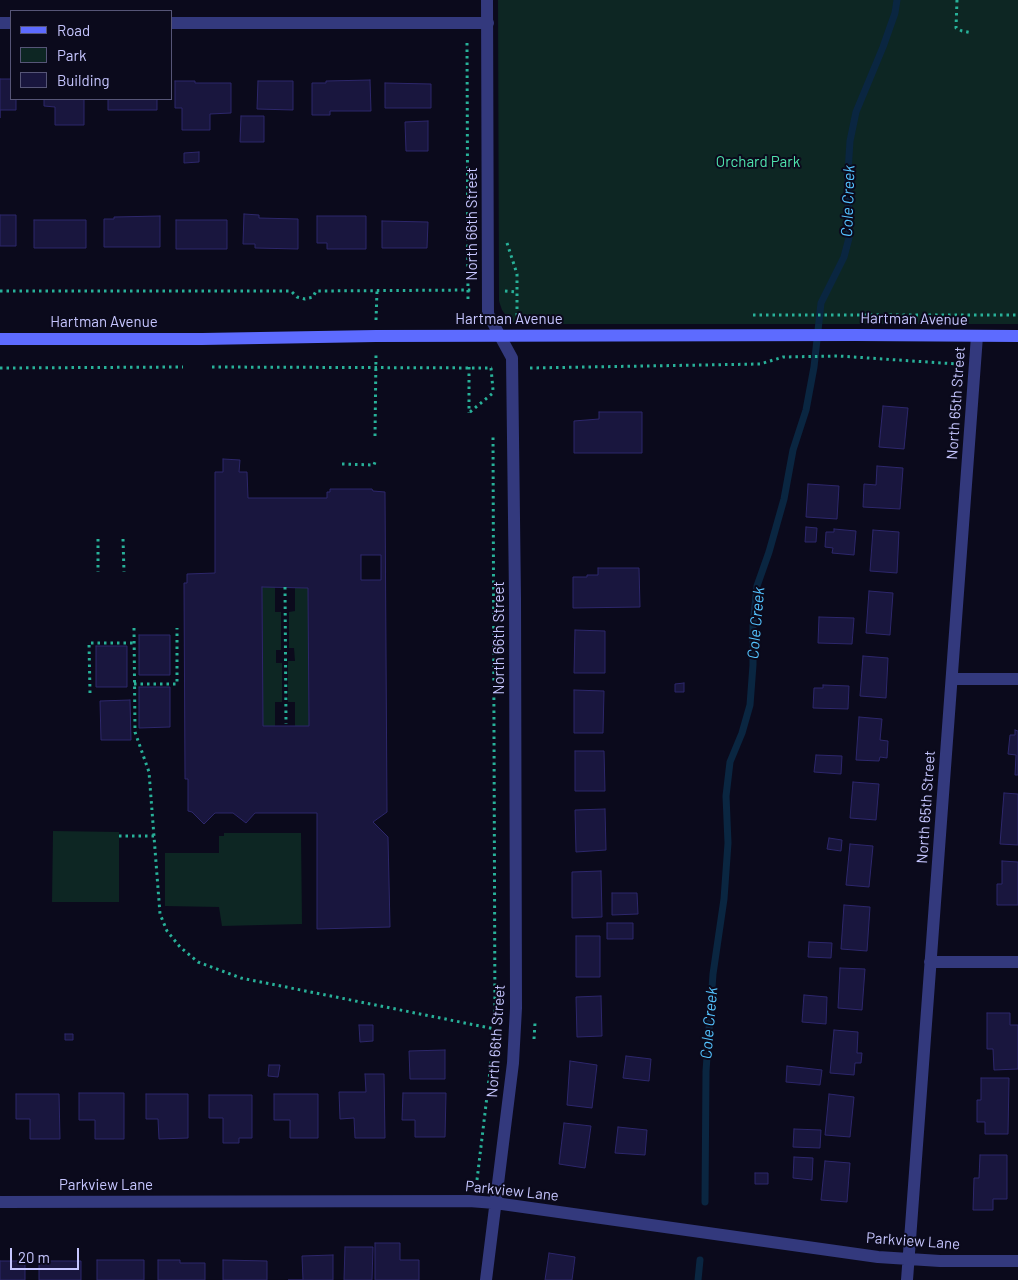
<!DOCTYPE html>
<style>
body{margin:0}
#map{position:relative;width:1018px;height:1280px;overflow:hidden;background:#0b0a1c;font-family:Barlow,sans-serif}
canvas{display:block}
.legend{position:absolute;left:10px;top:10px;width:162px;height:90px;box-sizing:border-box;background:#0b0a1c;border:1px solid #565577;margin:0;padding:6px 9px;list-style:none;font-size:15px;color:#c6c6ff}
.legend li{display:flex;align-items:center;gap:10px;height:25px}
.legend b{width:25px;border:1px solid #565577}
.scale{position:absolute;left:10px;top:1248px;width:69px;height:22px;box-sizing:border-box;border:2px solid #c6c6ff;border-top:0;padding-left:6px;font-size:15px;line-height:18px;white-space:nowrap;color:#c6c6ff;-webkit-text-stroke:4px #0b0a1c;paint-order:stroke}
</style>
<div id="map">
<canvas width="1018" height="1280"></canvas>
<ul class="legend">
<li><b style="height:6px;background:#5d6bff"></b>Road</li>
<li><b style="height:14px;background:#0d2623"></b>Park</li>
<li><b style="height:14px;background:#19163e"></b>Building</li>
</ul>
<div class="scale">20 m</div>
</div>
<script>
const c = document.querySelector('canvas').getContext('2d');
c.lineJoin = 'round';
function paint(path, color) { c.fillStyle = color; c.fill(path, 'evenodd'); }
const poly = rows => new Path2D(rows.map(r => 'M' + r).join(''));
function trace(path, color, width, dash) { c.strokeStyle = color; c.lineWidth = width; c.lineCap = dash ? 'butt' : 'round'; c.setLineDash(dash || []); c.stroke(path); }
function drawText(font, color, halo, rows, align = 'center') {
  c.font = font + ' Barlow,sans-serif'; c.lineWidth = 4; c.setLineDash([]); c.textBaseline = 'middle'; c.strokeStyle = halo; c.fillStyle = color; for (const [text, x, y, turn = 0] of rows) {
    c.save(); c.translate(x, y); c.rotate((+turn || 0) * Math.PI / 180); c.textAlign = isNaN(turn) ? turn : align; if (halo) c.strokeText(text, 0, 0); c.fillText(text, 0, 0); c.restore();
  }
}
const green = poly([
 [498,0,1018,0,1018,324,516,324,509,320,502,310,499,301],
 [262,587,275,587,275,612,281,612,281,650,276,650,276,663,282,663,282,702,275,702,275,726,263,726],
 [295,588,308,588,309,726,295,726,295,702,288,702,288,661,295,661,294,648,289,648,289,612,295,611],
 [53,831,119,832,119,902,52,902],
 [224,833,301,833,302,924,222,926,219,907,165,906,165,853,219,853,219,836,224,836]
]);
const stream = poly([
 [705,1202,706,1071,713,974,724,899,728,843,726,796,730,762,742,733,750,705,753,665,753,625,757,586,769,552,784,499,793,450,806,410,814,367,821,303,844,257,849,238,848,172,850,141,856,112,883,47,895,13,897,0],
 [698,1280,700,1260]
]);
const building = poly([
 [0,79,11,79,11,99,16,99,16,110,0,110,0,118,0,79],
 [370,80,371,111,330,111,330,115,312,115,312,83,326,83,326,81,370,80],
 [175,81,195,81,195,83,231,83,231,113,210,114,210,130,182,130,182,108,175,108,175,81],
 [258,81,293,81,293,110,257,109,258,81],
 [385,83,431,84,431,108,385,108,385,83],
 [44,99,84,99,84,125,55,125,55,107,44,106,44,99],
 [108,99,157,99,157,110,108,110,108,99],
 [241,116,264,116,264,142,240,142,241,116],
 [428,121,428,151,406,151,405,122,428,121],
 [199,152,199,162,184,163,184,153,199,152],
 [244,214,259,215,259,218,298,219,298,249,255,248,255,244,243,244,244,214],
 [0,215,16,215,16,246,0,246,0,215],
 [160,216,160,247,104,247,104,219,114,219,114,217,160,216],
 [317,216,366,216,366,249,327,249,327,243,317,243,317,216],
 [34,220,86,220,86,248,34,248,34,220],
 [176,220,227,220,227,249,176,249,176,220],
 [382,221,428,222,427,248,382,248,382,221],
 [883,406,908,408,904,449,879,447,883,406],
 [599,412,642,412,642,453,574,453,574,421,599,419,599,412],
 [223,459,240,460,239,472,247,472,248,498,327,498,327,492,330,492,330,489,372,489,373,491,385,492,387,812,373,822,388,837,390,927,317,929,317,813,255,813,246,823,233,813,215,813,204,824,192,812,188,811,188,779,185,779,184,583,187,583,187,574,215,573,215,472,223,472,223,459],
 [361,555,381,555,381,580,361,580,361,555],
 [262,587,308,588,309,726,263,726,262,587],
 [877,466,903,468,900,509,863,507,864,484,876,485,877,466],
 [808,484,839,486,837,519,806,517,808,484],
 [806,527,817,528,816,542,805,542,806,527],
 [834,529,856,531,854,555,832,553,833,548,825,547,826,532,834,532,834,529],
 [873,530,899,532,897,573,870,571,873,530],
 [598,568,639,568,640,607,573,608,573,577,587,577,587,575,598,575,598,568],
 [869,591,893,593,890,635,866,633,869,591],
 [819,617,854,618,852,644,818,643,819,617],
 [575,630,605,631,605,673,574,673,575,630],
 [139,635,170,635,170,675,139,675,139,635],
 [96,646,127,646,127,687,96,687,96,646],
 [863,656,888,658,886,698,860,696,863,656],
 [684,683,684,692,675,692,675,684,684,683],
 [823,685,849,686,848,709,813,708,814,688,823,688,823,685],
 [139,687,170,687,170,727,139,728,139,687],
 [574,690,604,691,603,733,574,733,574,690],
 [130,700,131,740,101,740,100,701,130,700],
 [859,717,882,719,880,740,888,741,887,758,880,757,879,761,856,760,859,717],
 [1015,730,1018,731,1018,775,1015,775,1016,755,1008,754,1010,735,1015,735,1015,730],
 [575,751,604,751,605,791,575,791,575,751],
 [816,755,842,756,841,774,814,772,816,755],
 [853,782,879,784,876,820,850,818,853,782],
 [1004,793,1018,794,1018,845,1000,844,1004,793],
 [605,809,606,850,576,852,575,810,605,809],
 [829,838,842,840,841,851,827,849,829,838],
 [850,844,873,846,869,887,846,885,850,844],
 [1002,861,1018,862,1018,905,997,905,997,884,1002,884,1002,861],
 [601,871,602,917,572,918,572,872,601,871],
 [612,893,637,893,638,914,612,915,612,893],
 [844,905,870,907,867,951,841,949,844,905],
 [607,923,633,923,633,939,607,939,607,923],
 [576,936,600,936,600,977,576,977,576,936],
 [809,942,832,943,831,958,808,957,809,942],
 [840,968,865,969,862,1010,838,1008,840,968],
 [804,995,827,997,826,1024,802,1022,804,995],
 [601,996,602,1036,577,1037,576,997,601,996],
 [987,1013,1010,1013,1010,1025,1018,1025,1018,1069,994,1070,993,1049,987,1049,987,1013],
 [359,1025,373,1025,373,1041,360,1042,359,1025],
 [834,1030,858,1032,857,1053,862,1053,861,1063,855,1063,854,1075,830,1073,834,1030],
 [65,1034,73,1034,73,1040,65,1040,65,1034],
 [445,1050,445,1079,410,1079,409,1051,445,1050],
 [626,1056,651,1059,649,1081,623,1078,626,1056],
 [570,1061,597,1065,592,1108,567,1105,570,1061],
 [269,1065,280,1065,278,1077,268,1076,269,1065],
 [787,1066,822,1070,820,1085,786,1082,787,1066],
 [365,1074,384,1074,385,1138,355,1138,354,1118,340,1119,339,1092,366,1092,365,1074],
 [981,1078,1009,1078,1008,1134,985,1134,985,1122,977,1122,977,1100,981,1100,981,1078],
 [79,1093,124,1093,124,1139,95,1139,95,1120,79,1120,79,1093],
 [403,1093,446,1093,445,1137,415,1137,415,1120,402,1120,403,1093],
 [16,1094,59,1094,60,1139,30,1139,30,1119,16,1119,16,1094],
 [146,1094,188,1094,188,1138,159,1139,158,1119,146,1119,146,1094],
 [274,1094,318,1094,318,1138,290,1138,290,1120,274,1120,274,1094],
 [829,1094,854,1097,850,1137,825,1135,829,1094],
 [209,1095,252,1095,252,1138,239,1138,239,1143,223,1143,223,1118,209,1118,209,1095],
 [564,1123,591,1126,585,1168,559,1164,564,1123],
 [618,1127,647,1130,645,1155,615,1153,618,1127],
 [794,1129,821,1130,820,1148,793,1147,794,1129],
 [980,1155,1007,1155,1007,1199,993,1199,993,1210,973,1210,974,1178,979,1178,980,1155],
 [794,1157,813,1158,812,1180,793,1178,794,1157],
 [825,1161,850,1163,847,1202,821,1200,825,1161],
 [755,1173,768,1173,768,1184,755,1184,755,1173],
 [375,1243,400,1243,400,1260,419,1260,419,1280,375,1280,375,1243],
 [345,1247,373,1247,372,1280,344,1280,345,1247],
 [549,1253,575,1257,572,1280,545,1280,549,1253],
 [333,1255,333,1280,288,1280,303,1280,302,1256,333,1255],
 [97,1260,144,1260,144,1280,97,1280,97,1260],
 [158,1260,180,1260,180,1263,205,1263,205,1280,158,1280,158,1260],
 [223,1260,267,1261,267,1280,223,1280,223,1260],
 [0,1261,25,1261,25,1280,0,1280,0,1261],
 [39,1261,81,1261,81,1280,39,1280,39,1261]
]);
const path = poly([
 [957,0,956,28,962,31,972,33],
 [467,43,468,302],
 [507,243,517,274,517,317,520,317],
 [0,291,291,291,297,297,305,299,313,297,316,291,471,290],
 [505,291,516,292],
 [753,315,1018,315],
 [376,320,377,291],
 [212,367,492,368],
 [469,367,469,413],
 [0,368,183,367],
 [491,368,493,390],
 [530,368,760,364,783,357,839,356,957,364],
 [470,412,493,393],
 [375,436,376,354],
 [342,464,374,465,375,462],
 [98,539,98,572],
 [123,539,124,572],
 [285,587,286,724],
 [134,628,135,732,149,772,160,914,167,931,180,947,198,962,241,978,495,1029],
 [134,684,177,684,177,628],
 [90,693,89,643,134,643],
 [119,836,154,836],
 [534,1039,535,1023],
 [477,1180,495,1029,493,434]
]);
const street = poly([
 [0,23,11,23],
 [171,23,488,23],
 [952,679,1018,679],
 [930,962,1018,962],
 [0,1202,469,1201,495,1203,878,1257,940,1261,1018,1261],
 [486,1280,513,1063,516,1008,515,598,512,358,488,314,487,0],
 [907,1280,977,336]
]);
const secondary = poly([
 [0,339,202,339,376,336,856,335,1018,336]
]);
const parkNames = [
 ["Orchard Park",758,162]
];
const streetNames = [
 ["North 66th Street",472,224,-90],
 ["Hartman Avenue",509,319],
 ["Hartman Avenue",914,319,1],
 ["Hartman Avenue",104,322],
 ["North 65th Street",956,403,-86],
 ["North 66th Street",499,638,-90],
 ["North 65th Street",926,807,-86],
 ["North 66th Street",496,1041,-86],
 ["Parkview Lane",106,1185],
 ["Parkview Lane",512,1191,6],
 ["Parkview Lane",913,1241,4]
];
const waterNames = [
 ["Cole Creek",848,201,-88],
 ["Cole Creek",756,623,-85],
 ["Cole Creek",709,1023,-85]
];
paint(green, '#0d2623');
trace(stream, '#0a2641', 7);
paint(building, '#19163e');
trace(building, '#2d276b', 1);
trace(path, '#28b199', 3, [2.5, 4]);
trace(street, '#33397d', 12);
trace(secondary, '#5d6bff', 12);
drawText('15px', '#4fe2ac', '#0b0a1c', parkNames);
drawText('15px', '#c6c6ff', '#0b0a1c', streetNames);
drawText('italic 16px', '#54c3ff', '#0b0a1c', waterNames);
</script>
